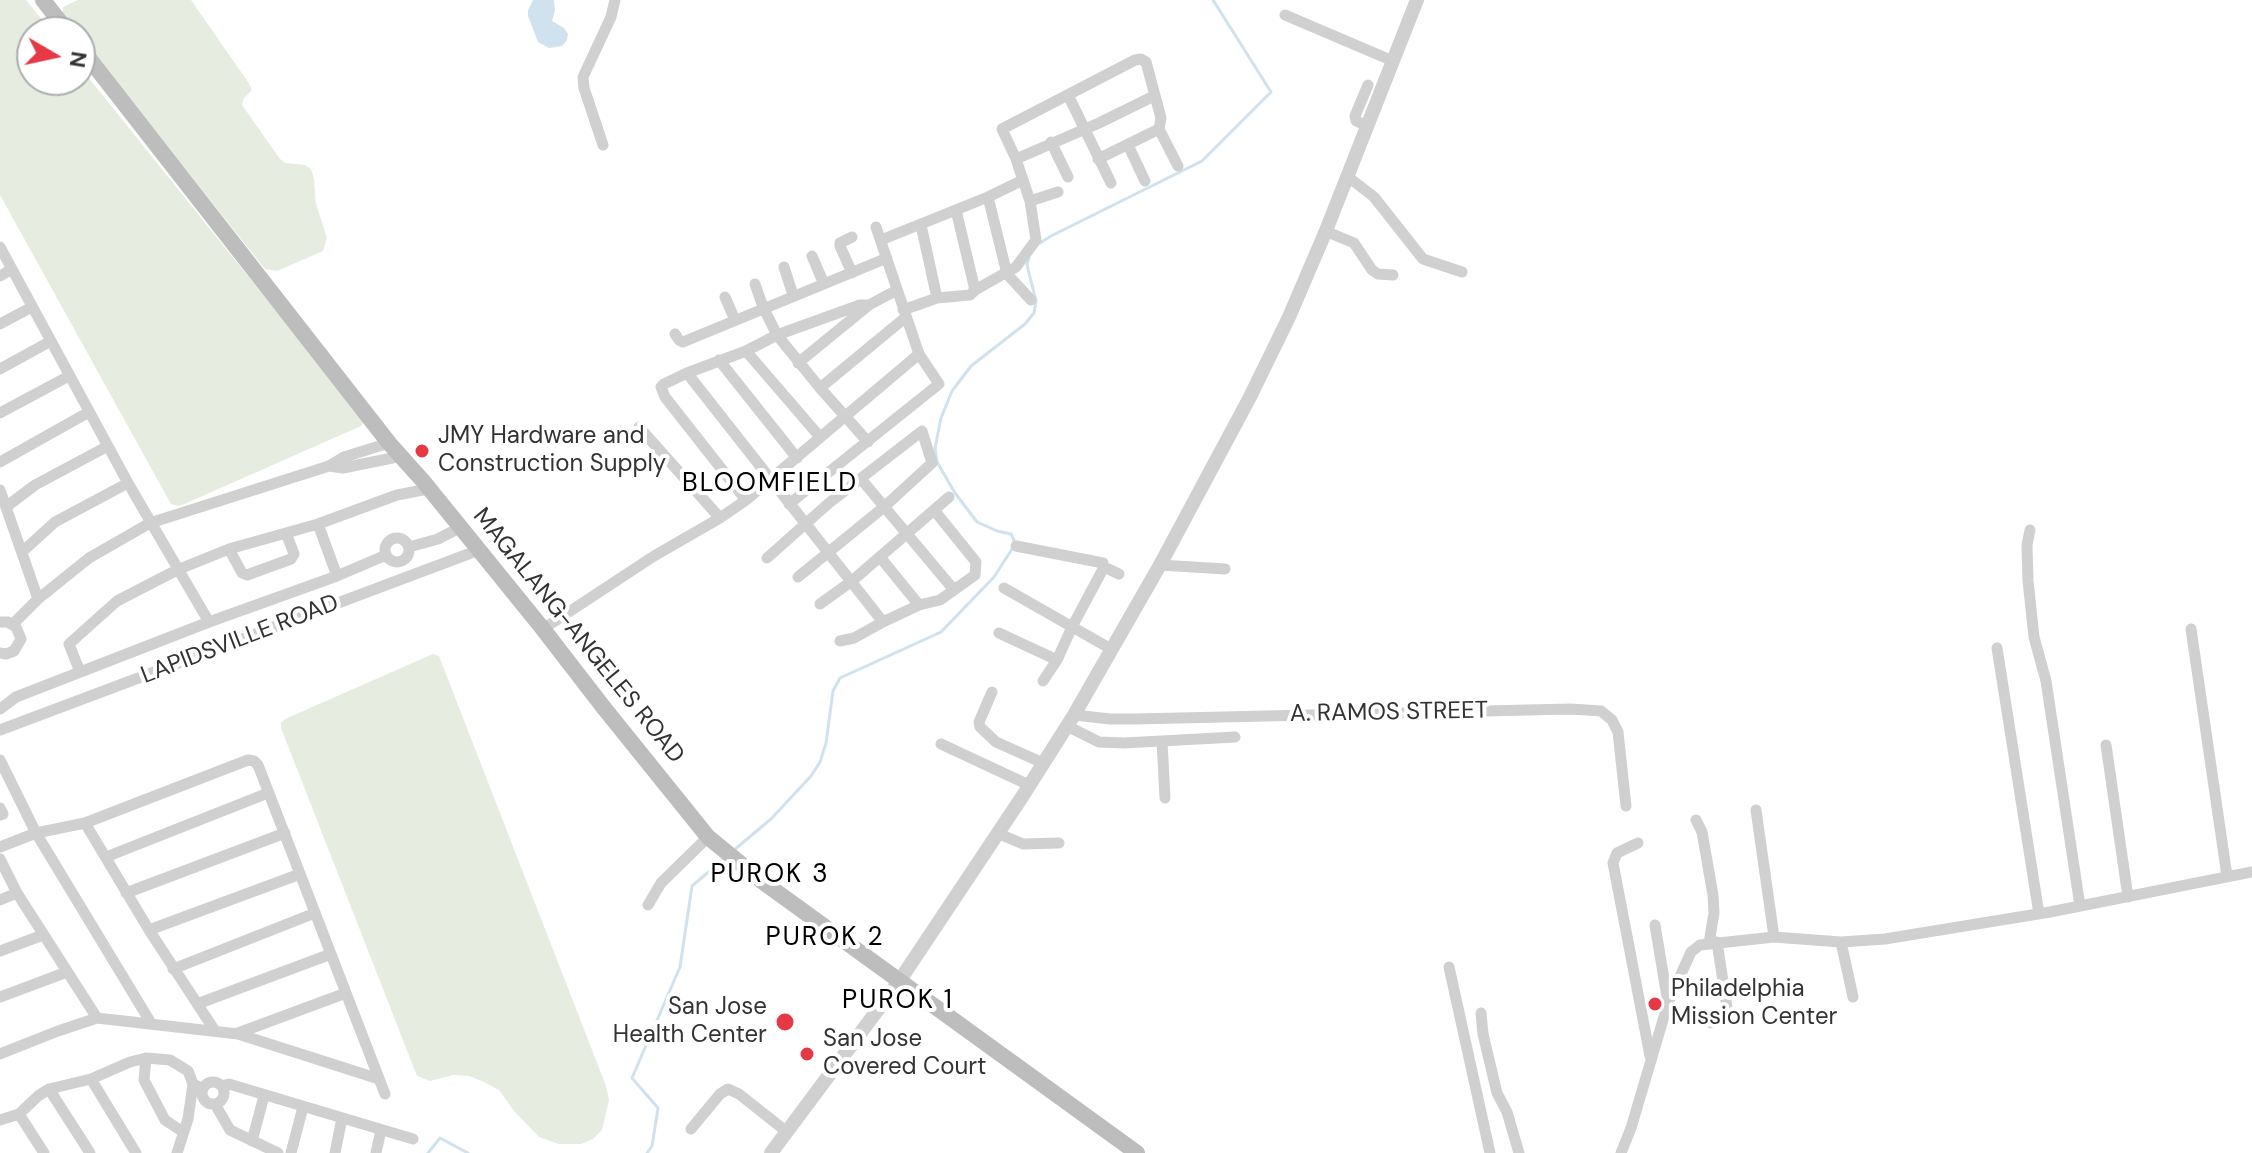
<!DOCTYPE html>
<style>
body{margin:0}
#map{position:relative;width:2252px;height:1153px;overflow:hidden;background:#fff;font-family:"DM Sans",sans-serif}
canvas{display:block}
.north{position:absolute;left:16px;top:16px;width:80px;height:80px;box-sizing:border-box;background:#fff;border:2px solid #adadad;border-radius:50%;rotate:99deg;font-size:22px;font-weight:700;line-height:32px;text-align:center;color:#333}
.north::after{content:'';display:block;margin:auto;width:28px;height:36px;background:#e63946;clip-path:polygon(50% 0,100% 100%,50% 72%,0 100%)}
</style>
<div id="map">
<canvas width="2252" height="1153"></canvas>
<div class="north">N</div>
</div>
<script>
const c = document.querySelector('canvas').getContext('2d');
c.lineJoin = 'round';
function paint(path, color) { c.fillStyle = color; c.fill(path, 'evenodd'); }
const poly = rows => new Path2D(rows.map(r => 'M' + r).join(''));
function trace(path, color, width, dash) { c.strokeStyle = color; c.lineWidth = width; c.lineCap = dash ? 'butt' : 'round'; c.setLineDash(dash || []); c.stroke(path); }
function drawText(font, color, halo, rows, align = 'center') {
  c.font = font + ' "DM Sans",sans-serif'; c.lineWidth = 8; c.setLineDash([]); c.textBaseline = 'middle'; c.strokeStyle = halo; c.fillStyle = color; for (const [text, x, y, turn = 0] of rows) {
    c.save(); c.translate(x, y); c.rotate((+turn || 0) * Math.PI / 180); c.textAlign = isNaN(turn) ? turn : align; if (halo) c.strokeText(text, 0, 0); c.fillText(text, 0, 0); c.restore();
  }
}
const green = poly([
 [0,0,26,0,52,32,32,32,32,80,80,80,80,67,361,417,363,423,361,426,182,505,178,506,171,504,0,195],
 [78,0,191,0,248,82,252,90,244,98,242,105,280,159,285,163,305,165,311,169,314,179,316,204,327,238,323,251,277,271,265,269,80,36,80,32,77,32,67,19,63,14,63,7],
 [433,654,439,656,606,1086,609,1100,602,1130,593,1139,581,1144,559,1144,539,1137,514,1111,499,1090,482,1081,469,1076,453,1075,430,1081,417,1076,281,728,281,723,285,719]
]);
const water = poly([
 [533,0,554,0,555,10,552,21,564,28,568,34,567,40,562,46,549,48,538,42,528,16,528,10]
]);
const stream = poly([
 [1040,243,1051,236,1202,161,1271,92,1213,0],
 [734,850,771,819,811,776,820,762,826,743,833,691,840,678,941,632,994,577,1012,549,1014,540,1011,534,997,531,977,522,955,493,937,462,935,448,941,418,952,391,971,366,1025,324,1034,313,1036,301,1027,265,1029,258],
 [428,1153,440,1138,468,1153],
 [647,1153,652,1146,658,1108,632,1078,680,967,692,886,725,858]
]);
const minor = poly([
 [1285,15,1393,61],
 [1068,95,1111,183],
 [1368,126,1356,121,1355,116,1368,85],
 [1051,142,1068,177],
 [603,145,584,88,583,77,611,17,615,0],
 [1128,145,1145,181],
 [1016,159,1099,123,1154,96],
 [1098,159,1159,129],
 [1347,176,1374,197,1423,259,1462,272],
 [988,197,1007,274,1031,300],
 [1030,201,1058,192],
 [956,210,975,290],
 [921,225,937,298],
 [1325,231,1354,243,1372,270,1378,274,1393,275],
 [881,240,988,197,1023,180],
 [0,247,128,483,209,622],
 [812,256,824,284],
 [784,267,793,295],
 [852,273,840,246,840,243,852,237],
 [0,276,12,269],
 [755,284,763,307,777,335,820,388,868,442],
 [725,297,735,320],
 [903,310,937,298,970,295,975,290,1016,267,1036,240,1030,201,1016,159,1002,129,1135,60,1141,59,1146,62,1161,118,1159,129,1178,166],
 [0,324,32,307],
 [675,334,679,340,683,342,887,258],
 [746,351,820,437],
 [719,360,797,458],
 [798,363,869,305,897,290],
 [0,369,51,341],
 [687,373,883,622],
 [820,388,906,317],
 [0,413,69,376],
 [639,427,720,518],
 [0,462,89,412],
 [329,466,343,468,402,456],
 [861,479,954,590],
 [0,490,38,599],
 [746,500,665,397,661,387,664,384,687,373,746,351,777,335,860,305,869,305],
 [789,504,939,384,919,354,876,227],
 [6,507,35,485,108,446],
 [318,524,337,576],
 [2030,530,2027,545,2028,581,2034,637,2046,681,2080,906],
 '385 550a12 12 0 1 1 24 0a12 12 0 1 1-24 0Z',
 [1016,546,1098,562,1103,563,1104,567,1072,627,1057,660,1043,681],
 [409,547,438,539,461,527],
 [229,549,242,573,247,575,291,559,294,554,286,533],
 [22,552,55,522,128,483],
 [880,557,919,605],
 [767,558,829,503,922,431,932,463,884,507,798,577],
 [1160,565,1225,569],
 [1104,567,1119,574],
 [1004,588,1111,649],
 [820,604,852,581,949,497],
 [0,622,8,622,16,627,21,639,14,651,6,654,0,653],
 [13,624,38,599,89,558,150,523,329,466,344,457,389,443],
 [543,629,654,556,720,518,746,500,919,354],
 [2191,629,2227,876],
 [999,633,1057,660],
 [840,641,854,638,883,622,919,605,940,600,975,575,976,562,934,510],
 [1997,648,2039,914],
 [80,672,69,644,117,601,177,570,229,549,318,524,397,495,428,489],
 [992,692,979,722,980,727,996,742,1043,763],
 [0,709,16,697,209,622,337,576,386,555],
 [1074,715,1110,719,1136,719,1571,709,1601,711,1612,720,1618,732,1626,806],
 [1067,726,1099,742,1124,743,1235,737],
 [0,730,479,550],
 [1162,741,1165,798],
 [941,744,1029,785],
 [2106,745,2128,897],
 [0,760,36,833,151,1023],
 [0,808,3,814,0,815],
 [1756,810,1774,937],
 [1696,820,1702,832,1713,895,1714,913,1709,943],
 [85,823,149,930,215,1031],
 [997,833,1023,844,1059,843],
 [1638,843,1617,853,1613,863,1650,1056],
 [0,847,36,833,85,823,248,760,254,761,258,765,385,1094],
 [106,857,268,793],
 [0,859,17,893,97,1018],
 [126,893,285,833],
 [0,900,17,893],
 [648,905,661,883,708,837],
 [1655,925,1668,1003],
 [149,930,300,874],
 [1841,942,1853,997],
 [0,951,43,935],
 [1449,967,1490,1153],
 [173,969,315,913],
 [0,997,67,972],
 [197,1004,331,954],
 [1481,1013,1483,1034,1497,1093,1507,1112,1519,1153],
 [1711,1023,1728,1014,1717,942],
 [238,1033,346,993],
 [0,1054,58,1031,97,1018,238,1034,379,1079],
 [146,1058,144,1080,165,1120,183,1132],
 [91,1079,136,1153],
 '202 1093a11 11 0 1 1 22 0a11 11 0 1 1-22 0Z',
 [222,1086,229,1084,413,1139],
 [49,1089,90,1153],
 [215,1104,230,1130,278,1153],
 [19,1114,44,1153],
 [0,1120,19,1114,38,1096,49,1089,91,1079,130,1062,146,1058,170,1060,188,1071,193,1084,203,1089],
 [691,1129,720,1094,728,1089,739,1094,787,1132],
 [252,1141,264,1096],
 [177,1153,188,1119,193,1084],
 [291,1153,303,1107],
 [335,1153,342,1118],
 [376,1153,381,1130],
 [1621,1153,1631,1128,1668,1003,1691,952,1700,945,1774,937,1841,942,1885,939,2050,912,2252,872]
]);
const tertiary = poly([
 [771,1153,900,980,1022,797,1074,715,1160,565,1250,397,1289,317,1325,233,1417,0]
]);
const secondary = poly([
 [43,0,68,32],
 [80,47,389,443,423,481,543,629,604,708,708,837,763,882,1137,1153]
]);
const markers = [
 [422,451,8,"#e63946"],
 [1655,1004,8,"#e63946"],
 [785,1022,10,"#e63946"],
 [807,1054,8,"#e63946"]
];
const poiNames = [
 ["JMY Hardware and",438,437],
 ["Construction Supply",438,465],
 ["Philadelphia",1671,990],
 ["Mission Center",1671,1018],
 ["San Jose",767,1008,"right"],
 ["Health Center",767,1036,"right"],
 ["San Jose",823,1040],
 ["Covered Court",823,1068]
];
const streetNames = [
 ["MAGALANG-ANGELES ROAD",578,636,51],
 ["LAPIDSVILLE ROAD",240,640,-21],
 ["A. RAMOS STREET",1389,713,-1]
];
const neighbourhoodNames = [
 ["BLOOMFIELD",770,484],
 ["PUROK 3",770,875],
 ["PUROK 2",825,938],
 ["PUROK 1",898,1001]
];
paint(green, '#e6ecdf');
paint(water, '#cfe2ee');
trace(stream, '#cfe2ee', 3);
trace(minor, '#d0d0d0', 11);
trace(tertiary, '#d0d0d0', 14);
trace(secondary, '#bdbdbd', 16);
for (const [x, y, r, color] of markers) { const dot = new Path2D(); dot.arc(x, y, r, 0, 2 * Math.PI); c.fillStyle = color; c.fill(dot); trace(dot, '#fff', 3); }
drawText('24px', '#333', '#fff', poiNames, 'left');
drawText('24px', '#333', '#fff', streetNames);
c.letterSpacing = '2px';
drawText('26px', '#000', '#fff', neighbourhoodNames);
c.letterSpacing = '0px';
</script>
